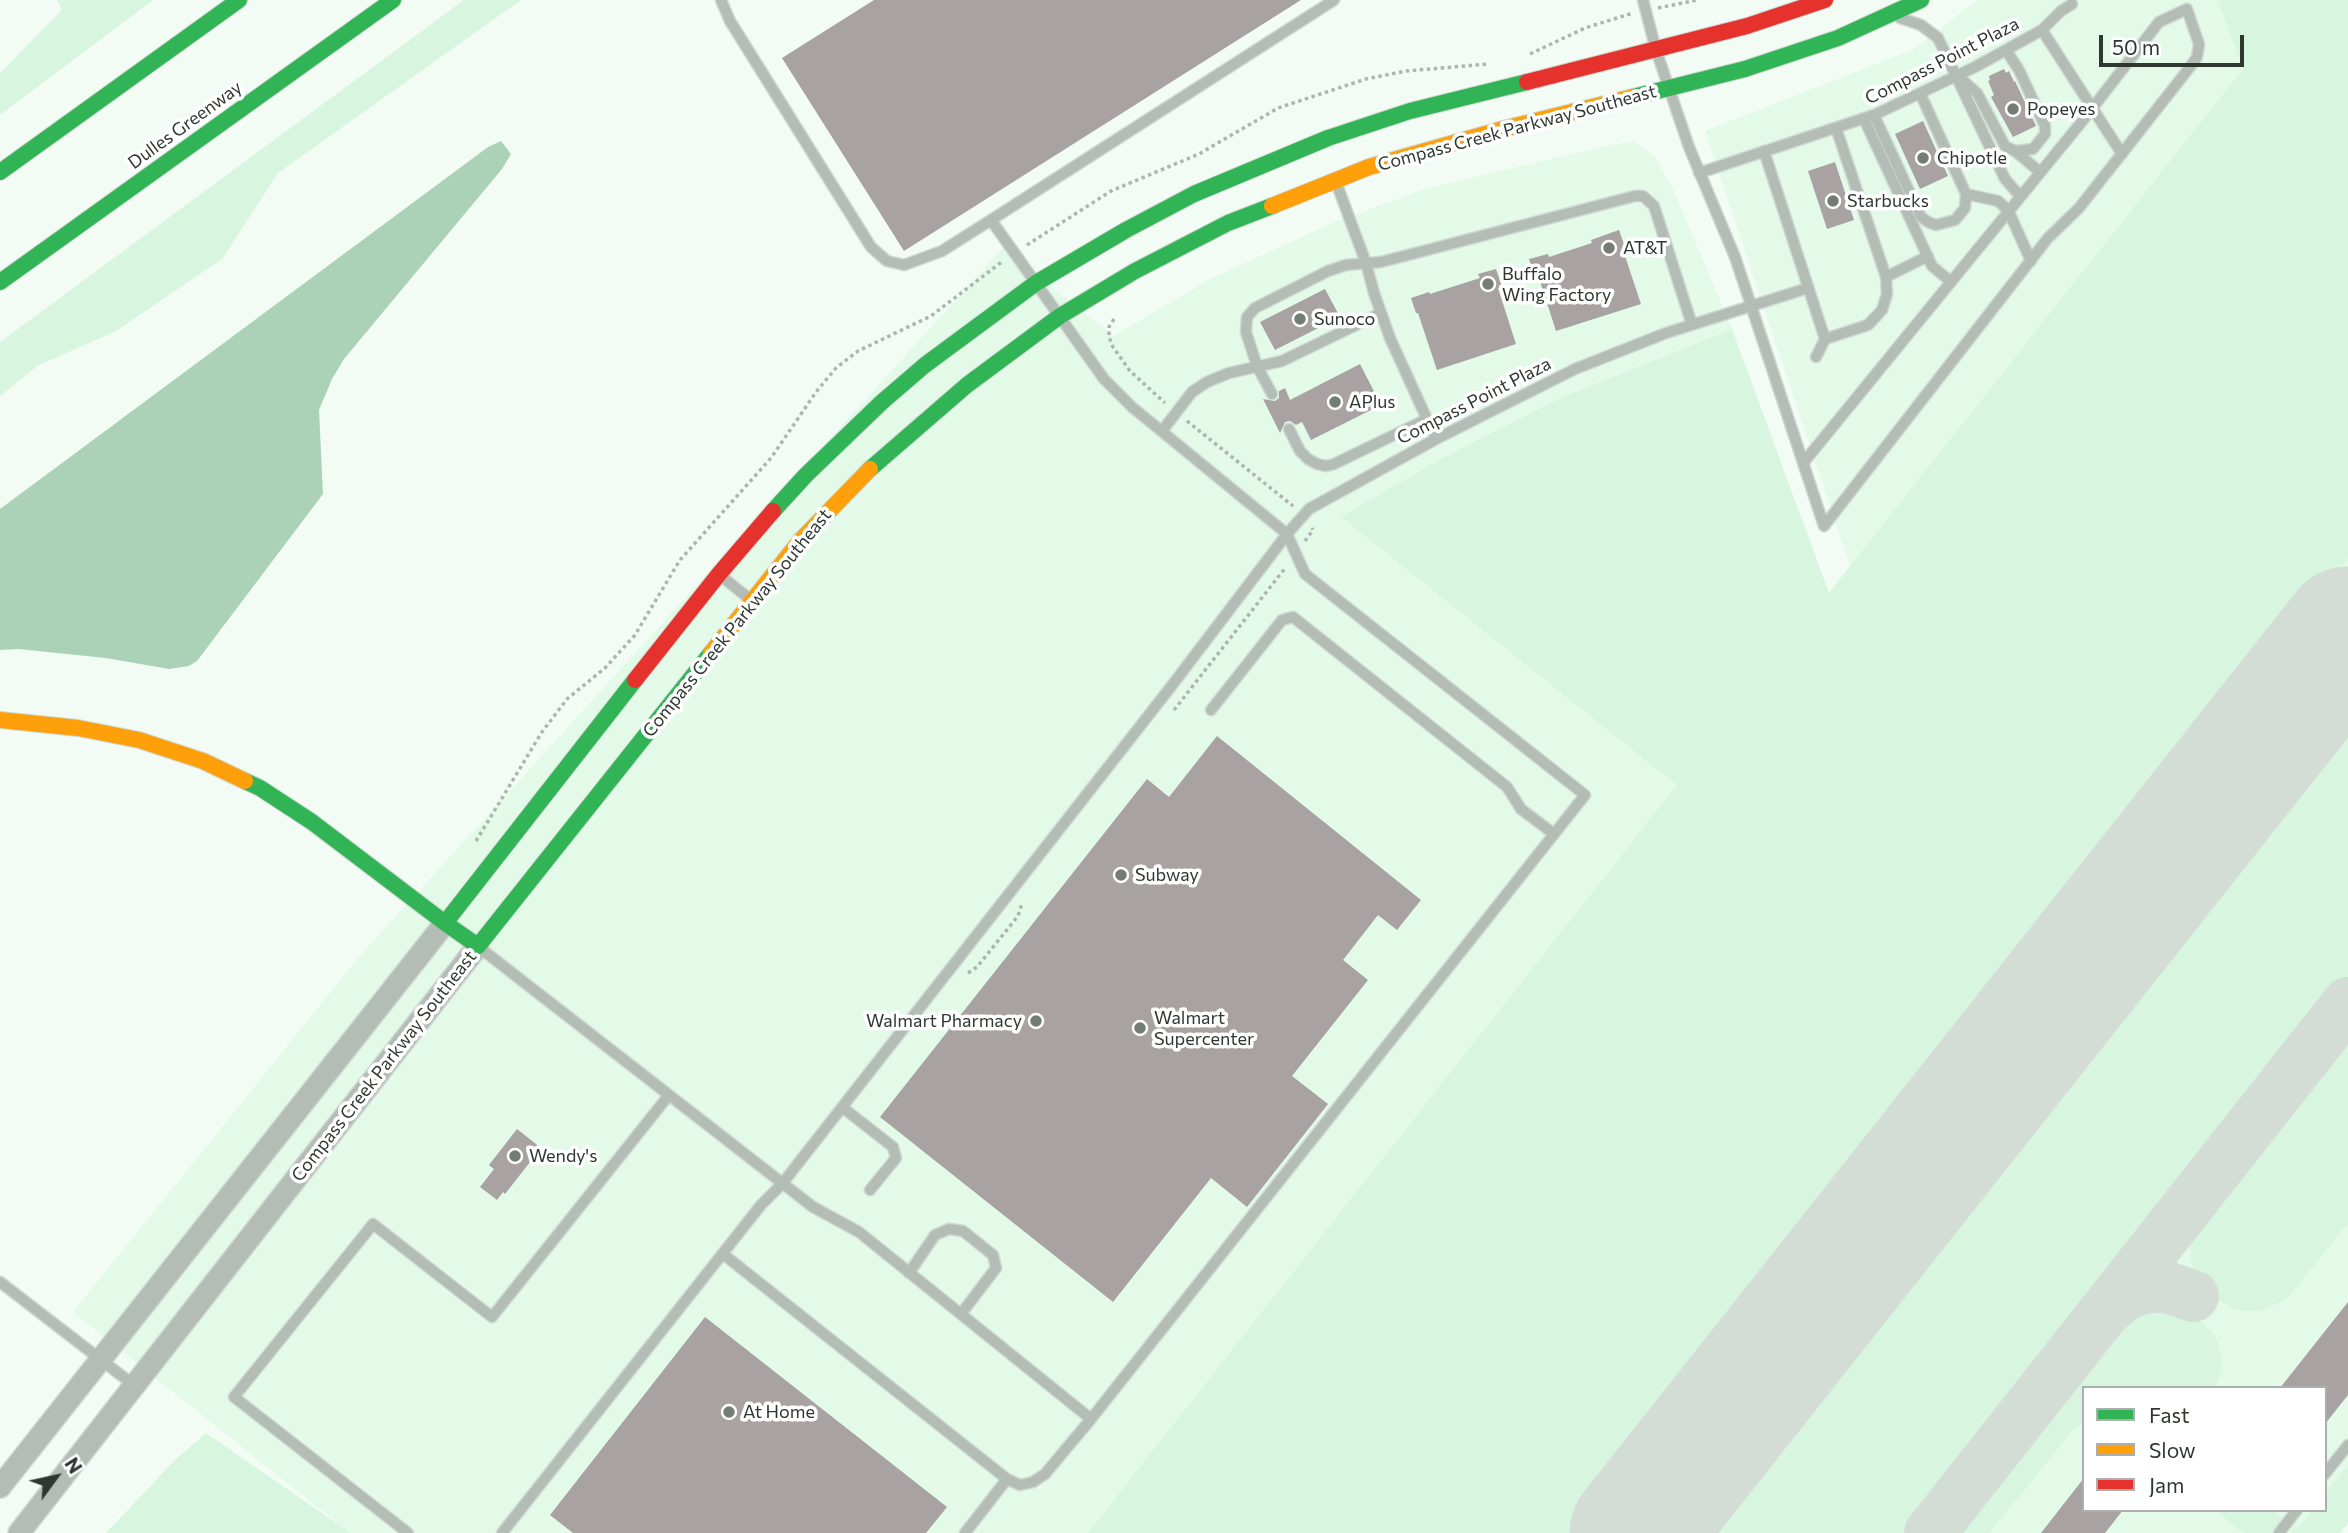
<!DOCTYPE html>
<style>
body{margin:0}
#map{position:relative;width:2348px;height:1533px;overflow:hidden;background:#f2fcf5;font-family:Commissioner,sans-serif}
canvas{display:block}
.legend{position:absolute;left:2082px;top:1386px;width:245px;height:126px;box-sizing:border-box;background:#fff;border:2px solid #abafad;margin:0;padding:9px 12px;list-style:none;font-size:21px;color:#2e3831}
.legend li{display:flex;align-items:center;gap:14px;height:35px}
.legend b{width:35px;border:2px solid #abafad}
.north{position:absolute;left:21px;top:1442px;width:70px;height:70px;-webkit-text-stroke:5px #fff;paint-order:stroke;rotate:57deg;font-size:19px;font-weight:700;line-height:28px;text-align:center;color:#2e3831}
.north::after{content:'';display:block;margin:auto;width:24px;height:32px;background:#2e3831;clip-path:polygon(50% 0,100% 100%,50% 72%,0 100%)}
.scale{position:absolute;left:2099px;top:35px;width:145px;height:32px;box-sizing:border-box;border:4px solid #2e3831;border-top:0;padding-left:9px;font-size:21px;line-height:24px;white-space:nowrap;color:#2e3831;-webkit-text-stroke:5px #fff;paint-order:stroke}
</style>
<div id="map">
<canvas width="2348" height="1533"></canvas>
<ul class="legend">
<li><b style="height:9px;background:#30b455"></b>Fast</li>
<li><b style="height:9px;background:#ff9f0a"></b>Slow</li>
<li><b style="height:9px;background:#e5322d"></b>Jam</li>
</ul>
<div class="north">N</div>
<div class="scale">50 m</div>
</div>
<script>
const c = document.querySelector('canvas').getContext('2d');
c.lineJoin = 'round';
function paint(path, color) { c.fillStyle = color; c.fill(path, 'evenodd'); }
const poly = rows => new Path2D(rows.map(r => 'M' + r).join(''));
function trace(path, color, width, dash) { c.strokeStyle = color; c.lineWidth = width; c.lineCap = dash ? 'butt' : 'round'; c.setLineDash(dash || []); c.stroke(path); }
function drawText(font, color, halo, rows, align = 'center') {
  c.font = font + ' Commissioner,sans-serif'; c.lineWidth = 7; c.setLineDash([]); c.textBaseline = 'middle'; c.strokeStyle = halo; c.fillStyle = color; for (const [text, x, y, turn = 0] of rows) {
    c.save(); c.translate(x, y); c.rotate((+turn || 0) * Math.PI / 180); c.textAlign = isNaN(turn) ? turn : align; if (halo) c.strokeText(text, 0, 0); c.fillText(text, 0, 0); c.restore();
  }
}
const built = poly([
 [1977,0,2348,0,2348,1516,2335,1533,350,1533,73,1312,358,958,1003,248,1114,336,1210,279,1337,221,1428,188,1605,146,1634,141,1655,157,1673,189,1732,329,1560,398,1437,461,1677,785,1850,566,1705,131,1914,49],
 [2084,1388,2325,1388,2325,1510,2084,1510]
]);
const green = poly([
 [57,0,153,0,0,115,0,73,62,10],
 [464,0,521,0,278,173,222,259,116,331,39,365,0,396,0,342],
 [2218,0,2348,0,2348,558,1579,1533,1088,1533,1677,785,1341,517,1437,461,1560,398,1732,329,1829,593,2243,69],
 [2348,699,2348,979,1910,1533,1688,1533],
 [2348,1030,2348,1223,2287,1299,2259,1311,2243,1311,2229,1307,2216,1298,2195,1272,2191,1260,2190,1246,2194,1226],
 [2162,1303,2175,1304,2188,1311,2210,1330,2218,1343,2222,1360,2220,1376,2215,1388,2084,1388,2084,1422,2074,1429,1989,1533,1951,1533,2103,1340,2124,1318,2150,1305],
 [206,1433,351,1533,106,1533,176,1459],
 [2348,1465,2348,1523,2340,1533,2290,1533,2294,1527,2299,1528,2313,1510,2325,1510,2325,1494],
 [2215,1510,2272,1510,2282,1518,2271,1533,2244,1533]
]);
const water = poly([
 [501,141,511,154,502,169,344,359,332,379,319,410,323,494,197,661,189,666,169,669,106,658,18,649,0,650,0,509,488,147]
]);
const taxiway = poly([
 [2105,1311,2126,1294,2145,1287,2167,1287,2193,1296],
 [1930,1533,2348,1003]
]);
const runway = poly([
 [1635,1533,2348,632]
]);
const building = poly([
 [874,0,1301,0,904,251,782,58],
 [2004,69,2006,73,2009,71,2014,82,2015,81,2036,126,2013,137,1991,97,1994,95,1988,81,1990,80,1989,76],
 [1923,121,1948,176,1920,189,1895,134],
 [1835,162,1854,220,1827,229,1808,171],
 [1619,230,1625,247,1622,247,1641,304,1556,331,1538,275,1534,276,1529,259,1548,254,1549,257,1592,243,1591,240],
 [1496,269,1502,287,1498,288,1516,344,1437,370,1418,313,1416,313,1411,298,1429,292,1430,294,1480,278,1478,274],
 [1325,289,1340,317,1275,350,1260,322],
 [1360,364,1381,405,1311,440,1302,422,1296,425,1290,421,1285,422,1280,433,1263,399,1275,401,1279,398,1279,391,1285,388,1290,400],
 [1217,736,1421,900,1397,930,1378,915,1343,960,1368,980,1292,1076,1328,1104,1247,1207,1211,1178,1113,1302,880,1117,1147,779,1169,797],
 [517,1129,541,1148,505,1194,503,1192,497,1200,480,1187,494,1169,489,1165],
 [2348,1302,2348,1395,2325,1424,2325,1388,2280,1388],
 [705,1317,947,1507,926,1533,573,1533,550,1515],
 [2084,1478,2084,1510,2123,1510,2105,1533,2041,1533]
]);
const path = poly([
 [1658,8,1697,0],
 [1530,54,1585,28,1633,13],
 [1027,245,1111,191,1199,154,1278,108,1366,79,1406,71,1488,64],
 [1114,319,1109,327,1109,337,1113,347,1130,371,1165,403],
 [1187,421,1293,506],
 [1305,541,1313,530,1312,528],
 [1174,710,1286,567],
 [476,841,542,732,567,699,605,668,635,635,680,560,771,458,816,392,836,368,858,351,931,316,1003,261],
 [968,973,977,967,1018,916,1022,903]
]);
const lane = poly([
 [1643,0,1656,50,1689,147,1735,257,1824,526],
 [1900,18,1921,25,1938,38,2005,179,2020,196],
 [2042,30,2122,154],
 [1959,77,1977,93,2005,146,2015,151,2033,149,2045,134,2045,126,2019,70,2006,50],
 [1874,115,1921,217,1928,222,1936,225,1955,220,1965,208,1966,194,1920,93],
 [1864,119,1932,266,1950,281],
 [1764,151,1825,339,1816,357],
 [2015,151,2040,172],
 [1699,173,1874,115,1975,67,2042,30,2061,11,2072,4],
 [1336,182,1366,263,1374,293,1390,338,1436,439],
 [1966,194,1998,201,2008,210,2031,261],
 [991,220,1334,0],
 [1886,277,1928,256],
 [1825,339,1868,325,1882,310,1887,294,1886,277,1836,128],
 [1272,394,1257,366,1246,332,1247,317,1255,308,1328,271,1346,265,1381,262,1635,196,1643,196,1654,206,1692,325],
 [1289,429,1300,451,1308,459,1317,464,1326,466,1334,464,1427,419],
 [1162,431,1192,392,1207,382,1229,373,1282,361,1381,313],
 [1804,462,2084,119,2159,22,2187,9,2199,44,2197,57,2190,67,2079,208,2048,238,1824,526],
 [721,576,751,600],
 [1211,710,1282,620,1293,617,1507,787,1521,809,1554,834],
 [480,948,813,1207,859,1232,1091,1419,1585,795,1305,574,1287,534,1132,407,1104,379,991,220,942,251,904,265,887,261,871,247,730,21,721,0],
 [842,1107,893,1147,896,1158,870,1190],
 [723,1254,1007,1479,1020,1485,1033,1482,1045,1474,1091,1419],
 [909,1273,935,1235,949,1229,963,1231,993,1255,996,1268,961,1314],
 [0,1282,135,1386],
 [2325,1474,2348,1445],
 [408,1533,234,1397,373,1224,492,1317,669,1095],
 [502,1533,761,1205,782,1184,1173,684,1287,534,1309,509,1436,439,1575,369,1666,333,1808,288],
 [965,1533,1007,1479],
 [2279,1533,2297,1510]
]);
const street = poly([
 [0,1487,445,923],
 [19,1533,478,946]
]);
const fast = poly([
 [1633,97,1745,69,1838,38,1921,0],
 [0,172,239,0],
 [0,282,393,0],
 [870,469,967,385,1060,316,1135,271,1228,223,1272,206],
 [773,511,806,475,882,402,925,365,1036,283,1126,230,1194,194,1328,138,1410,111,1527,82],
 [635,680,445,923,478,946,711,653],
 [245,781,260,788,312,822,445,923]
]);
const slow = poly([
 [1272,206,1369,167,1507,128,1633,97],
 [711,653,800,541,870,469],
 [0,720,78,728,139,740,203,761,245,781]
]);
const jam = poly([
 [1527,82,1747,26,1825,0],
 [635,680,719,574,773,511]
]);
const markers = [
 [2013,109,7,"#737d76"],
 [1923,158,7,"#737d76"],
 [1833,201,7,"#737d76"],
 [1609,248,7,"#737d76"],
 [1488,284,7,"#737d76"],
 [1300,319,7,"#737d76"],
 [1335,402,7,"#737d76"],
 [1121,875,7,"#737d76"],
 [1036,1021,7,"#737d76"],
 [1140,1028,7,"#737d76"],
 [515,1156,7,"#737d76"],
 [729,1412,7,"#737d76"]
];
const streetNames = [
 ["Compass Point Plaza",1942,61,-27],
 ["Dulles Greenway",185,125,-36],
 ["Compass Creek Parkway Southeast",1517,128,-15],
 ["Compass Point Plaza",1474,401,-27],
 ["Compass Creek Parkway Southeast",737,623,-51],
 ["Compass Creek Parkway Southeast",384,1066,-52]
];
const poiNames = [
 ["Popeyes",2027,109],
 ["Chipotle",1937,158],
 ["Starbucks",1847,201],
 ["AT&T",1623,248],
 ["Buffalo",1502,274],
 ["Wing Factory",1502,295],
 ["Sunoco",1314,319],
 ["APlus",1349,402],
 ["Subway",1135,875],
 ["Walmart",1154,1018],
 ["Supercenter",1154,1039],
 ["Walmart Pharmacy",1022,1021,"right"],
 ["Wendy's",529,1156],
 ["At Home",743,1412]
];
paint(built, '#e3fae9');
paint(green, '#d8f5e0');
paint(water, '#abd2b6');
trace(taxiway, '#d4dcd6', 52);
trace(runway, '#d4dcd6', 131);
paint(building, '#a8a2a2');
trace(lane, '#d0d8d3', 13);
trace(street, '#d0d8d3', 24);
trace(fast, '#d0d8d3', 18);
trace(slow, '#d0d8d3', 18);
trace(jam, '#d0d8d3', 18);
trace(path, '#aeb5af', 3.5, [3.5, 3.5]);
trace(lane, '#b4bcb6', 10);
trace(street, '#b4bcb6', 21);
trace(fast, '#30b455', 16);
trace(slow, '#ff9f0a', 16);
trace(jam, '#e5322d', 16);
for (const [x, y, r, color] of markers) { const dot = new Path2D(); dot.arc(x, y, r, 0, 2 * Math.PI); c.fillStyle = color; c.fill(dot); trace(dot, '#fff', 2.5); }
drawText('18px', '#2e3831', '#fff', streetNames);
drawText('18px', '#2e3831', '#fff', poiNames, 'left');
</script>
